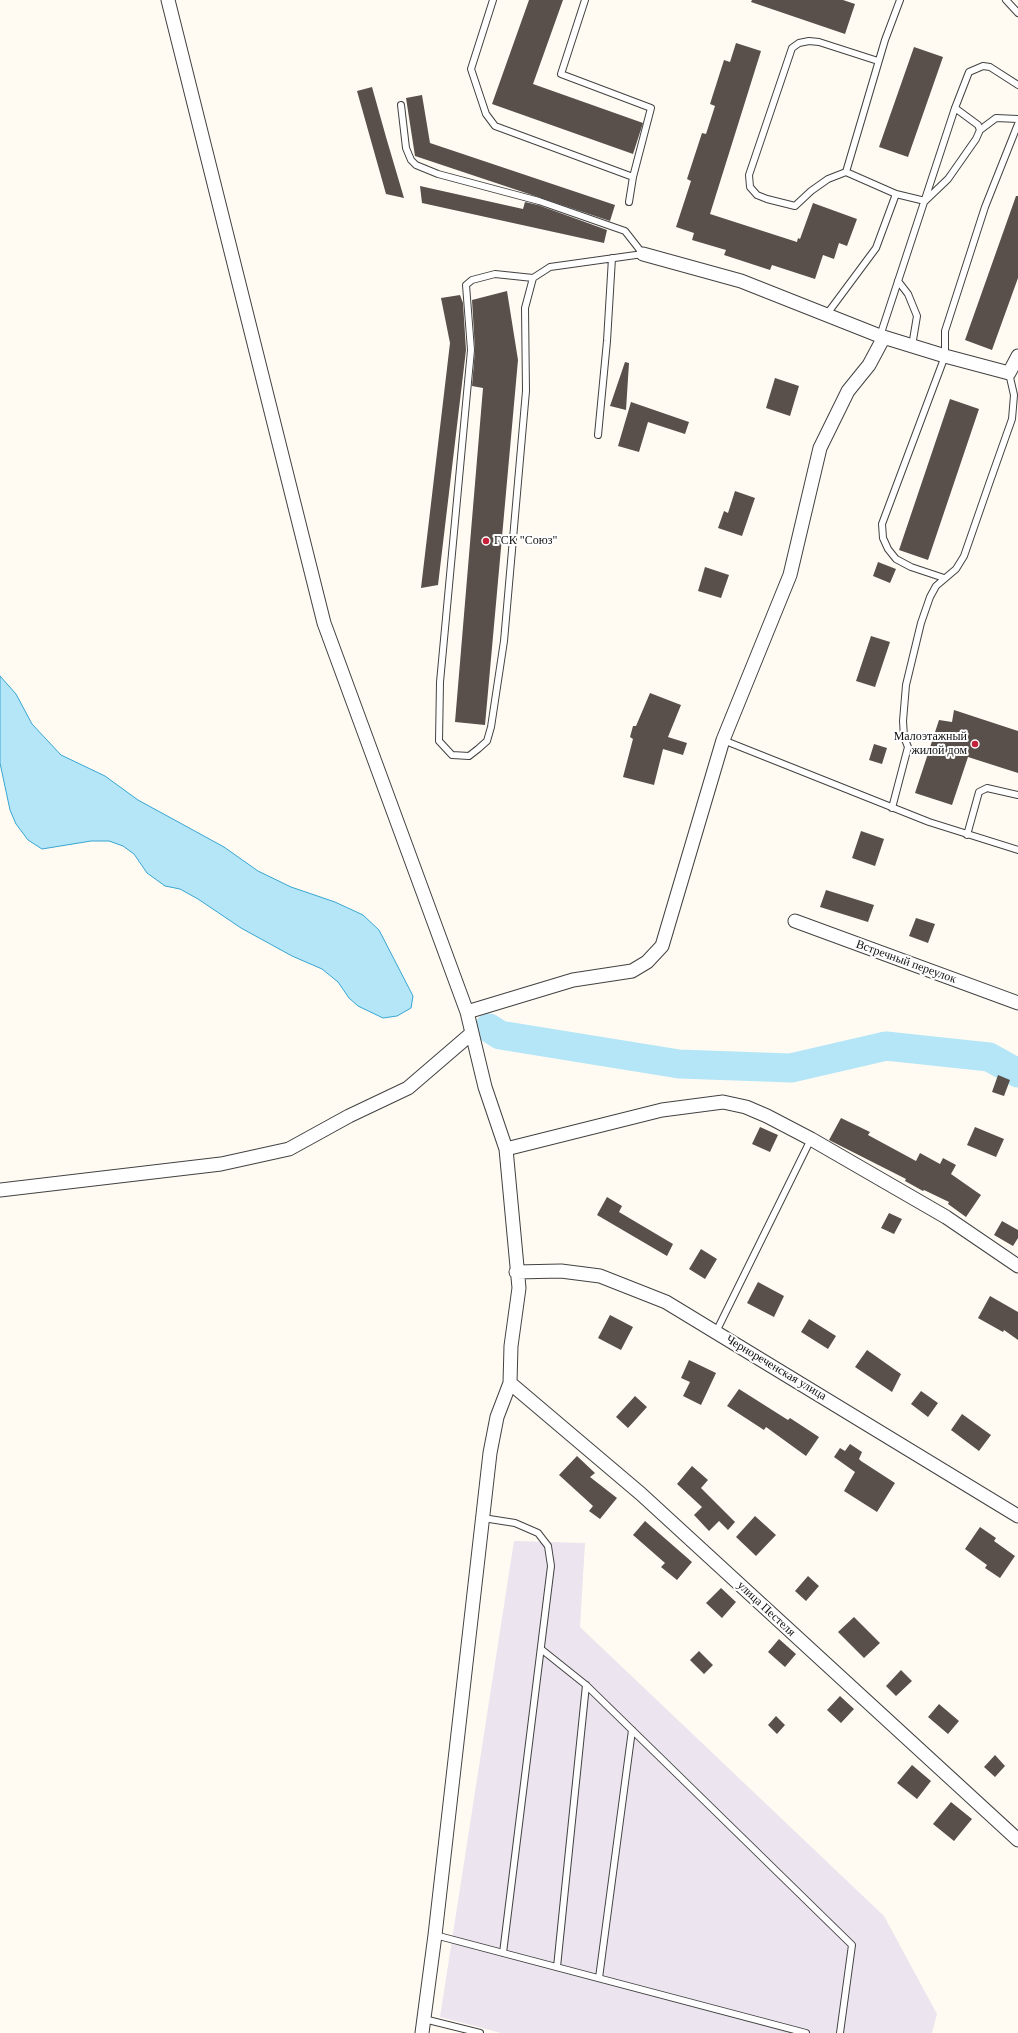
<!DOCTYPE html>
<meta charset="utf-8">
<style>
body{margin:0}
canvas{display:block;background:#fffbf2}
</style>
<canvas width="1018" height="2033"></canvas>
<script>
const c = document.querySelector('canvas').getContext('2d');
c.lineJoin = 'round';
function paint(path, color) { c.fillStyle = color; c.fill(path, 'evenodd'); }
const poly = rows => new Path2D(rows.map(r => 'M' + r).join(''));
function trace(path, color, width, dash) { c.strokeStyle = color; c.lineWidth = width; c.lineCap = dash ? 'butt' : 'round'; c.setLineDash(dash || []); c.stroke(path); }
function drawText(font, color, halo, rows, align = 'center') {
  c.font = font + ' Georgia,serif'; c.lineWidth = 4; c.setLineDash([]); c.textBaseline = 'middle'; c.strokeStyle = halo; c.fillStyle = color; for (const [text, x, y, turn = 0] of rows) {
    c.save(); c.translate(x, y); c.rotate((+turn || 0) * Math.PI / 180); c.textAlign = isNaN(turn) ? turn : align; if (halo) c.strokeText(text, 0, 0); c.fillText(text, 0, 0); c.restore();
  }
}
const industrial = poly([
 [514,1541,585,1543,580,1627,884,1916,937,2014,932,2033,501,2033,440,2017]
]);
const water = poly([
 [0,676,16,694,32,724,61,755,105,776,138,800,224,847,258,871,291,887,335,902,363,915,379,930,413,996,411,1008,397,1016,383,1018,358,1006,349,998,338,982,322,969,292,956,241,928,198,899,180,889,165,886,147,873,134,854,123,846,109,841,91,841,42,849,28,840,16,824,10,810,0,763,0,676]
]);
const river = poly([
 [489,1028,500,1035,679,1064,791,1068,886,1046,989,1057,1018,1073]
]);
const building = poly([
 [529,0,563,0,533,84,643,123,633,154,492,104],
 [752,0,843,0,855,4,845,34,751,2],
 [736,43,761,51,710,214,797,242,798,238,800,239,813,203,857,219,847,246,839,243,834,259,823,255,815,279,772,265,770,270,724,255,726,250,692,240,694,233,676,227,691,181,687,179,702,133,706,134,715,106,710,104,724,60,730,62],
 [914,47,943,57,908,157,879,147],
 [372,87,386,137,404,198,386,194,357,91],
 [422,95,430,143,615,205,610,221,415,156,406,98],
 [420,186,523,209,525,202,538,205,607,230,604,243,422,203],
 [1016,196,1018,196,1018,278,992,350,965,340],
 [507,291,518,360,485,725,455,722,483,388,472,386,475,350,472,300],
 [460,295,463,303,466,350,438,585,421,588,450,343,441,298],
 [625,362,629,363,626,410,610,406],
 [775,378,799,386,790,416,766,408],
 [950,399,979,409,928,560,899,550],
 [631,402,689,422,685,434,648,422,639,452,618,446],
 [735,491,755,498,742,536,718,528,724,511,728,513],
 [878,562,896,569,890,583,873,576],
 [705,567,729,575,721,598,698,591],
 [871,636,890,642,875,687,856,681],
 [650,693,681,705,668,737,687,743,683,755,663,749,654,785,623,777,633,739,630,737,633,726,636,726],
 [954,710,1018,731,1018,773,968,757,952,805,915,793,939,720,952,722],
 [874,744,887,748,882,764,869,760],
 [861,831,884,839,875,866,852,858],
 [826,890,874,905,868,922,820,907],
 [916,918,935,924,928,943,909,936],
 [998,1075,1010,1080,1004,1096,992,1092],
 [841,1118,870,1132,868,1135,916,1161,920,1153,940,1164,943,1158,956,1165,951,1174,981,1195,966,1217,948,1204,949,1202,924,1190,923,1191,905,1181,906,1179,829,1140],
 [760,1127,778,1135,770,1152,752,1144],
 [975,1127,1004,1139,996,1157,967,1145],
 [607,1197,622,1206,619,1212,673,1244,667,1256,597,1215],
 [889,1213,902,1219,894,1234,881,1228],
 [1002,1221,1018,1230,1018,1238,1013,1246,994,1235],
 [701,1249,717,1259,705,1279,689,1269],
 [758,1282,784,1296,774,1317,747,1303],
 [990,1296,1018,1312,1018,1340,1004,1330,1003,1332,978,1318],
 [610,1315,633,1327,621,1350,598,1338],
 [809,1319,836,1336,828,1349,801,1332],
 [867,1350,901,1374,892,1392,855,1367],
 [689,1360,716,1373,701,1405,683,1396,690,1382,681,1378],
 [739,1389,788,1420,790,1418,819,1437,806,1456,766,1427,764,1430,727,1406],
 [921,1391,938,1403,928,1417,911,1404],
 [635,1396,647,1407,628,1428,616,1417],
 [962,1414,991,1435,979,1451,951,1430],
 [850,1444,862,1452,859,1459,861,1461,895,1483,877,1512,844,1491,855,1472,834,1457,840,1448,845,1451],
 [577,1456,595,1473,590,1477,617,1498,600,1519,589,1511,593,1506,559,1475],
 [692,1466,708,1480,701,1488,735,1522,728,1530,719,1521,709,1531,694,1515,702,1507,677,1484],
 [755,1516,776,1535,756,1556,736,1537],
 [645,1521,692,1562,677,1580,661,1567,665,1563,633,1535],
 [980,1527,996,1538,994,1541,1015,1556,1000,1578,985,1568,987,1565,965,1549],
 [808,1576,819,1586,806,1601,795,1591],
 [721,1588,736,1602,722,1618,706,1603],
 [854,1617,880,1643,864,1658,838,1632],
 [779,1639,796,1654,785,1667,768,1652],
 [699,1651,713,1665,704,1674,690,1660],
 [901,1670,912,1681,896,1696,886,1686],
 [840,1696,854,1709,841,1723,827,1710],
 [939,1704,959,1721,948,1734,928,1717],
 [776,1716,785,1725,777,1734,768,1725],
 [995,1755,1005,1766,995,1777,984,1767],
 [912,1765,931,1781,917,1799,897,1783],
 [951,1802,972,1819,954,1841,933,1824]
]);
const lane = poly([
 [493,0,471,69,486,114,495,126,633,177],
 [585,0,561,74,651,108,633,177,629,202],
 [1006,0,1018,13],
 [401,105,406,148,411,160,416,165,438,174,539,201,625,231,643,254],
 [980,130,996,118,1018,119],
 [846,172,828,179,811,191,795,206,767,199,757,195,750,187,749,175,792,48,799,43,809,41,819,42,878,61],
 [896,194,925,201,948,179,976,139,980,130,978,125,955,108],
 [533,278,495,274,472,280,466,285,471,350,440,682,439,741,452,755,469,756,478,749,487,741,491,727,504,641,526,391,525,308,533,278,550,267,643,254],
 [898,281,908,294,917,316,912,346],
 [827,314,876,248,896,194,846,172,885,40,900,0],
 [880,336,955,108,969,72,983,66,990,67,1018,85],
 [598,435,607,341,612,258],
 [944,578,911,567,896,559,888,549,883,538,882,524,945,356,945,331,985,207,1018,124],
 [723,740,929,822,1018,850],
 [892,808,908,747,904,737,903,721,906,685,921,623,930,597,936,586,956,569,964,556,989,484,1012,419,1014,395,1009,373],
 [967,835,979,792,987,788,1018,795],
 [716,1332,811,1139],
 [483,1518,515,1523,538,1533,548,1546,551,1566,503,1953],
 [541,1649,586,1685,852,1945,840,2033],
 [435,1935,806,2033],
 [557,1967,586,1685],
 [599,1978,632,1730],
 [424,2019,480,2033]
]);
const street = poly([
 [168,0,324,623,467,1012,485,1087,506,1149,519,1288,511,1346,510,1383,497,1417,490,1453,435,1935,422,2033],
 [643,254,741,281,880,336,945,356,1009,373,1018,356],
 [795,921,1018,1003],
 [467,1012,573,980,632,971,647,962,662,946,723,740,790,575,820,448,848,391,869,365,884,337],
 [506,1149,662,1110,723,1102,746,1107,767,1116,811,1139,946,1217,1018,1266],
 [0,1190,221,1164,289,1149,349,1116,408,1088,472,1033],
 [516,1272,561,1271,600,1276,666,1302,1018,1516],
 [510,1383,641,1494,1018,1840]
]);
const markers = [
 [486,541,4,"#c6213a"],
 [975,744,4,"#c6213a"]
];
const poiNames = [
 ["ГСК \"Союз\"",494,541],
 ["Малоэтажный",967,737,"right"],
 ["жилой дом",967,751,"right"]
];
const streetNames = [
 ["Встречный переулок",906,962,20],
 ["Чернореченская улица",776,1368,31],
 ["улица Пестеля",766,1609,43]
];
paint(industrial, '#ece4ee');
paint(water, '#b4e6f8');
trace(water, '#38a5d2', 1);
trace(river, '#b4e6f8', 29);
paint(building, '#594f4b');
trace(lane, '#424242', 8);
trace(street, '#424242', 15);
trace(lane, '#fff', 6);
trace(street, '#fff', 13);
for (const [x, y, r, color] of markers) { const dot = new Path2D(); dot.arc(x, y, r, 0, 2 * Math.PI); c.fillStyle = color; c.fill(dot); trace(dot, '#fff', 1.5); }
drawText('12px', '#0f0f0f', '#fff', poiNames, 'left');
drawText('12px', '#0f0f0f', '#fff', streetNames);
</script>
